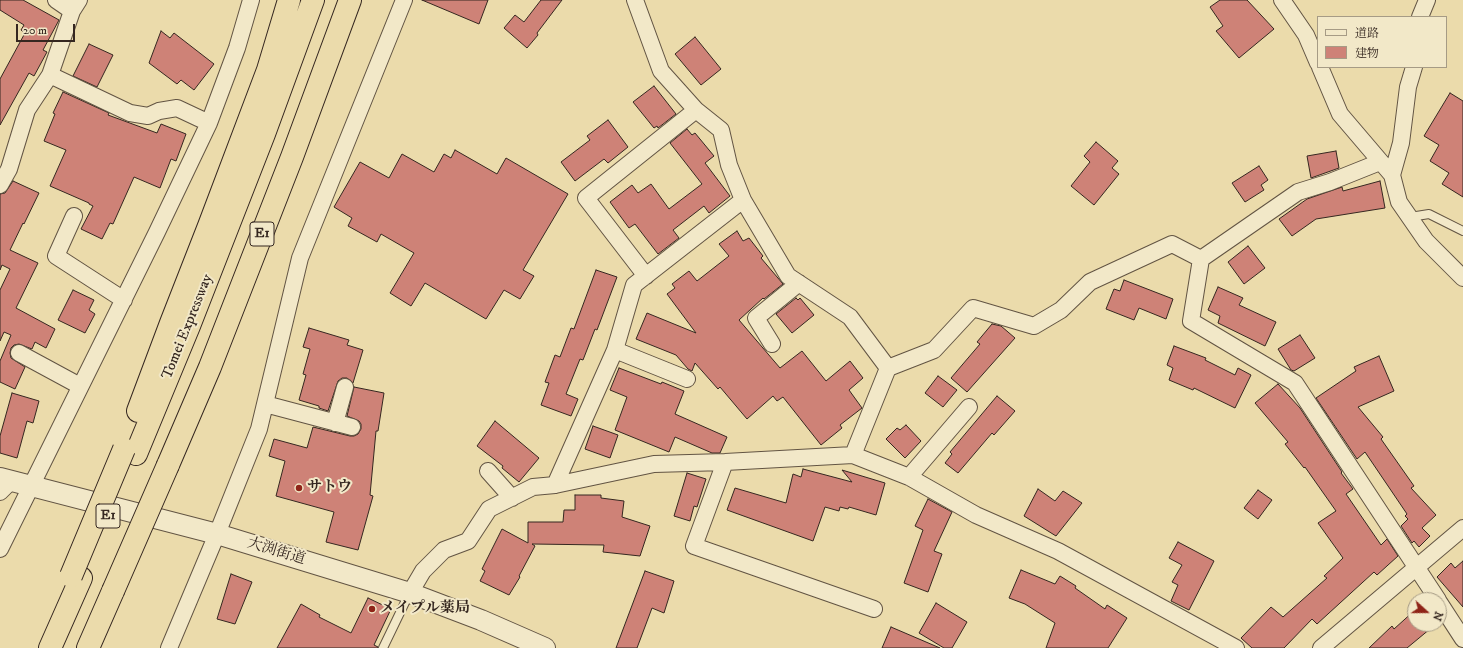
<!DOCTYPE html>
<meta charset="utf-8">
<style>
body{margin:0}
#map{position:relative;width:1463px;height:648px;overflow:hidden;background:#ebdbab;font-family:"IM FELL DW Pica","Noto Serif JP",serif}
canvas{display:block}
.legend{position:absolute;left:1317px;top:16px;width:130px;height:52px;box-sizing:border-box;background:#f2e8c8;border:1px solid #a69b85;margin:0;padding:5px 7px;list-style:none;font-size:12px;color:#352720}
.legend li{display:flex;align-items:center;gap:8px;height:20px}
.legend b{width:20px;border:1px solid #a69b85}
.north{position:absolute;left:1407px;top:592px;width:40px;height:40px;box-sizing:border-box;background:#f2e8c8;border:1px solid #a69b85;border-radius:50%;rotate:111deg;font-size:11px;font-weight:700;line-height:16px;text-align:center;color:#352720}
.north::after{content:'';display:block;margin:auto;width:14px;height:18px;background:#8f2418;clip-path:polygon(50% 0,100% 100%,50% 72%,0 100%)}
.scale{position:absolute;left:16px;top:24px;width:59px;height:18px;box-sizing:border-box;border:2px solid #352720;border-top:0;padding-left:5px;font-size:12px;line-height:14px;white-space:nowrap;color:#352720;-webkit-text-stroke:3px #f2e8c8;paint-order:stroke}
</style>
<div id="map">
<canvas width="1463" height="648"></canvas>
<ul class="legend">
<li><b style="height:5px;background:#f2e8c8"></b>道路</li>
<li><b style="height:11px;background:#ce8277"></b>建物</li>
</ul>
<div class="north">N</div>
<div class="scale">20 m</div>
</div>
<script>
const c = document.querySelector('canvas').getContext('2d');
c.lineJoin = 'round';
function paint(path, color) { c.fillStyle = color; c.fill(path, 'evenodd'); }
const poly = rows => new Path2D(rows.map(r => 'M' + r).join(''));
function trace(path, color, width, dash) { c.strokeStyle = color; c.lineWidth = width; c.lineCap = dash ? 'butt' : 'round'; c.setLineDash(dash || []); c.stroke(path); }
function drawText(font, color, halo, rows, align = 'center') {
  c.font = font + ' "IM FELL DW Pica","Noto Serif JP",serif'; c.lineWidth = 4; c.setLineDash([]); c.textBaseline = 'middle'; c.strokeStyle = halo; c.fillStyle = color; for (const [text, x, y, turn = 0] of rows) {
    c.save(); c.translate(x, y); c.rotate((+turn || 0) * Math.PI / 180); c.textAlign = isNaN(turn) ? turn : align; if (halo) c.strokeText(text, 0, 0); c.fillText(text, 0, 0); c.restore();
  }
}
const building = poly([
 [0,0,23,0,59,20,43,50,47,52,34,76,29,73,0,125,0,79,25,33,21,30,24,25,0,10,0,0],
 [422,0,488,0,479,24,422,0],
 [541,0,562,0,537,33,538,35,527,48,504,28,515,15,524,22,541,0],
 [1220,0,1247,0,1274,29,1239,58,1216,31,1223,26,1210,7,1220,0],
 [161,31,170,38,174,33,214,64,194,90,181,80,177,84,149,63,161,31],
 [695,37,721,69,701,85,675,54,695,37],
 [89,44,113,55,97,87,73,76,89,44],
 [654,86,676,114,658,128,657,126,654,128,633,102,654,86],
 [63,92,109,113,108,115,157,133,161,124,186,134,176,161,171,159,160,188,134,177,113,224,110,223,102,239,81,229,93,206,89,204,89,203,50,186,66,150,44,141,55,114,53,113,63,92],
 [1450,93,1463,101,1463,197,1442,184,1449,173,1430,161,1439,145,1424,136,1450,93],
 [608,120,628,147,608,163,604,159,575,181,561,162,590,140,587,136,608,120],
 [687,129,692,135,695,133,714,156,705,163,730,196,709,213,704,206,673,230,679,238,658,254,635,224,629,228,610,202,632,185,638,193,651,184,669,209,702,184,670,143,687,129],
 [1096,142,1118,161,1112,168,1119,174,1094,205,1071,186,1090,162,1084,156,1096,142],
 [455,150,497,174,506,158,568,194,523,270,534,276,520,299,504,290,486,319,425,283,411,306,390,293,414,253,381,234,377,242,348,226,352,218,334,207,360,162,389,178,402,154,434,172,444,154,451,158,455,150],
 [1336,151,1339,168,1311,178,1307,156,1336,151],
 [1259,166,1268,180,1261,185,1264,190,1245,202,1232,183,1259,166],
 [13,181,39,193,24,224,23,223,10,250,38,263,16,308,55,329,46,348,35,342,32,349,19,344,14,345,11,348,10,353,11,358,25,367,15,389,0,382,0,361,11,335,4,332,0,341,0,290,10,269,2,265,0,270,0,194,5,193,13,181],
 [1380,181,1385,208,1316,219,1292,236,1279,219,1307,199,1342,187,1343,191,1380,181],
 [737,231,743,241,749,238,763,256,761,258,783,284,764,299,763,298,739,320,780,368,802,351,826,381,850,361,863,378,849,390,862,408,840,425,842,428,821,445,783,397,777,401,773,396,747,419,720,387,718,389,695,363,692,371,688,369,676,355,636,339,647,313,696,333,667,294,675,288,672,284,689,271,697,281,729,256,719,244,737,231],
 [1248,246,1265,268,1244,284,1228,262,1248,246],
 [596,270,617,277,597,330,595,329,583,360,580,359,566,394,578,399,571,416,541,405,549,383,545,382,555,355,560,357,571,328,574,329,596,270],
 [1124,280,1173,299,1166,319,1139,308,1134,320,1106,309,1114,289,1120,291,1124,280],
 [1218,287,1243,298,1239,305,1276,322,1265,346,1218,323,1220,316,1208,310,1218,287],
 [73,290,94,300,89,310,95,314,85,333,58,320,73,290],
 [796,298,798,300,800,298,814,315,792,333,776,314,796,298],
 [992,324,1001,326,1015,338,967,392,951,378,980,344,977,342,992,324],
 [309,328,349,340,347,345,363,350,353,383,347,378,342,378,338,381,328,411,319,408,319,406,299,400,306,375,303,374,310,349,303,347,309,328],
 [1300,335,1315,358,1294,371,1291,370,1278,349,1300,335],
 [1174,346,1206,358,1205,360,1235,375,1238,368,1251,375,1235,408,1194,388,1193,390,1169,380,1173,368,1167,365,1174,346],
 [1379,356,1394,391,1358,407,1383,437,1381,439,1414,486,1411,488,1436,515,1422,528,1430,536,1419,547,1414,541,1412,543,1401,526,1408,519,1405,516,1407,514,1365,452,1357,459,1316,398,1356,371,1354,367,1379,356],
 [619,368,661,384,662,382,684,391,675,414,727,437,720,453,712,453,675,437,669,452,615,430,627,397,610,390,619,368],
 [938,376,957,390,943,407,925,393,938,376],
 [1278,384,1300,408,1342,472,1341,473,1353,489,1346,494,1381,545,1387,539,1398,556,1377,575,1374,572,1317,624,1312,619,1284,648,1252,648,1241,638,1271,607,1283,617,1327,578,1324,576,1343,558,1318,523,1336,511,1305,467,1304,468,1285,444,1288,442,1255,403,1278,384],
 [354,387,384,393,378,431,376,431,370,495,373,496,358,550,326,542,334,512,276,496,285,461,269,456,274,439,307,448,313,427,350,436,354,436,358,434,361,429,361,424,359,421,347,416,354,387],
 [12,393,39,401,33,423,27,421,17,458,0,453,0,436,12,393],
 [997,396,1015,411,994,435,992,433,958,473,945,463,952,454,950,452,997,396],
 [495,421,539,458,519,482,502,468,503,466,477,446,495,421],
 [906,425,921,441,905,458,886,439,897,428,900,430,906,425],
 [593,426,618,435,610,458,585,449,593,426],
 [803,469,852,482,842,470,885,483,876,515,849,507,848,509,840,507,839,511,825,507,813,541,727,510,735,488,786,503,793,474,801,477,803,469],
 [687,473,706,479,697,507,694,506,690,521,674,516,687,473],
 [1038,489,1055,501,1063,491,1082,503,1056,536,1024,516,1038,489],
 [1258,490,1272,500,1258,519,1244,508,1258,490],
 [575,495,601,495,601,498,624,501,622,517,650,526,640,556,603,552,604,545,532,544,535,546,519,576,520,577,509,595,480,581,485,571,482,569,502,529,528,543,528,522,563,522,564,510,575,510,575,495],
 [928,499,952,512,934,551,942,554,928,592,904,583,923,530,915,526,928,499],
 [1178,542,1214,561,1189,610,1171,601,1178,585,1172,582,1182,565,1169,558,1178,542],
 [1463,561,1463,607,1437,577,1451,563,1455,568,1463,561],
 [1021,570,1055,584,1060,576,1076,586,1075,588,1105,609,1107,605,1127,618,1108,648,1046,648,1055,623,1025,604,1009,598,1021,570],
 [645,571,674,581,664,613,652,608,637,648,616,648,645,571],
 [231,574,252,582,235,624,217,619,231,574],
 [368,598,391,609,374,645,378,647,378,648,277,648,301,604,320,615,319,617,351,633,368,598],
 [936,603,967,622,952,648,944,648,919,633,936,603],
 [1415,610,1415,624,1436,624,1407,648,1369,648,1392,626,1394,629,1415,610],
 [891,627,940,648,882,648,891,627]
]);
const service = poly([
 [1410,217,1429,214,1463,231],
 [383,648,409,594]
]);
const minor = poly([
 [56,0,72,11],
 [635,0,661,71,696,110,721,130,729,165,743,200,788,276,850,317,888,368,853,455],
 [1282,0,1306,35,1318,63],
 [1420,17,1427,0],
 [1320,67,1340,114,1392,175,1399,202,1426,241,1463,278],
 [50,75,130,113,148,116,159,111,177,108,209,123],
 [1392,175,1401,143,1408,87,1414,67],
 [0,185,9,169,27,110,50,75,72,11,79,0],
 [74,216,56,256,124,300],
 [1201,259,1191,321,1295,383,1438,600],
 [646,276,586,198,696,110],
 [772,344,756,318,799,283],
 [615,350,687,379],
 [19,353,80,386],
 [888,368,934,350,973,308,1034,326,1061,310,1090,282,1172,244,1201,259,1298,192,1330,182,1380,162],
 [265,404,352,427],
 [335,423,345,387],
 [725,462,694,546,874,609],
 [488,471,512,498],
 [909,477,969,407],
 [555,485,615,350,634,285,743,200],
 [0,492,11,481],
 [0,549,157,232,209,123,237,48,251,0],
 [410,593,423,571,444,550,468,541,489,509,533,487,555,485,654,464,725,462,853,455,909,477,976,515,1058,551,1236,648],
 [1439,602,1463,639],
 [169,648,217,534,259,429,300,258,404,0],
 [1321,648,1463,528]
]);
const tertiary = poly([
 [0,478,217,534,410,593,481,620,545,648]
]);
const motorway = poly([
 [138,411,171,323,209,226,268,70,289,0],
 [136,454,189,326,264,134,313,0],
 [168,465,210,367,292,157,350,0],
 [50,648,81,578],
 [88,648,113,591]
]);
const motorwayBridge = poly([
 [71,576,124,449],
 [113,591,168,465]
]);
const markers = [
 [299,488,4,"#8f2418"],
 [372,609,4,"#8f2418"]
];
const shields = [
 [262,234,24],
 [108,516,24]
];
const shieldNames = [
 ["E1",262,234],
 ["E1",108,516]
];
const streetNames = [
 ["Tomei Expressway",188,327,-68],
 ["大渕街道",276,552,17]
];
const poiNames = [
 ["サトウ",307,488],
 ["メイプル薬局",380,609]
];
paint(building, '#ce8277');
trace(building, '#352720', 1);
trace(service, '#625443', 10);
trace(minor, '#625443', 18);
trace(tertiary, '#625443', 22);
trace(motorway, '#352720', 24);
trace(service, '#f2e8c8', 8);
trace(minor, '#f2e8c8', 16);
trace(tertiary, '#f2e8c8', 20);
trace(motorway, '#ebdbab', 22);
trace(motorwayBridge, '#352720', 24, []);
trace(motorwayBridge, '#ebdbab', 22);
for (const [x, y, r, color] of markers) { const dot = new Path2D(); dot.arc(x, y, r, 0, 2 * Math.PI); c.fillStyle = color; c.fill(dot); trace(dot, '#f2e8c8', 1.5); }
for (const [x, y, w] of shields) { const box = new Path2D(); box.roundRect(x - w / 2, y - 12, w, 24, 3); c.fillStyle = '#f2e8c8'; c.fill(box); trace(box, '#352720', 1); }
drawText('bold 14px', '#352720', null, shieldNames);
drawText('15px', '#352720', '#f2e8c8', streetNames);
drawText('bold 15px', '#352720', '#f2e8c8', poiNames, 'left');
</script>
